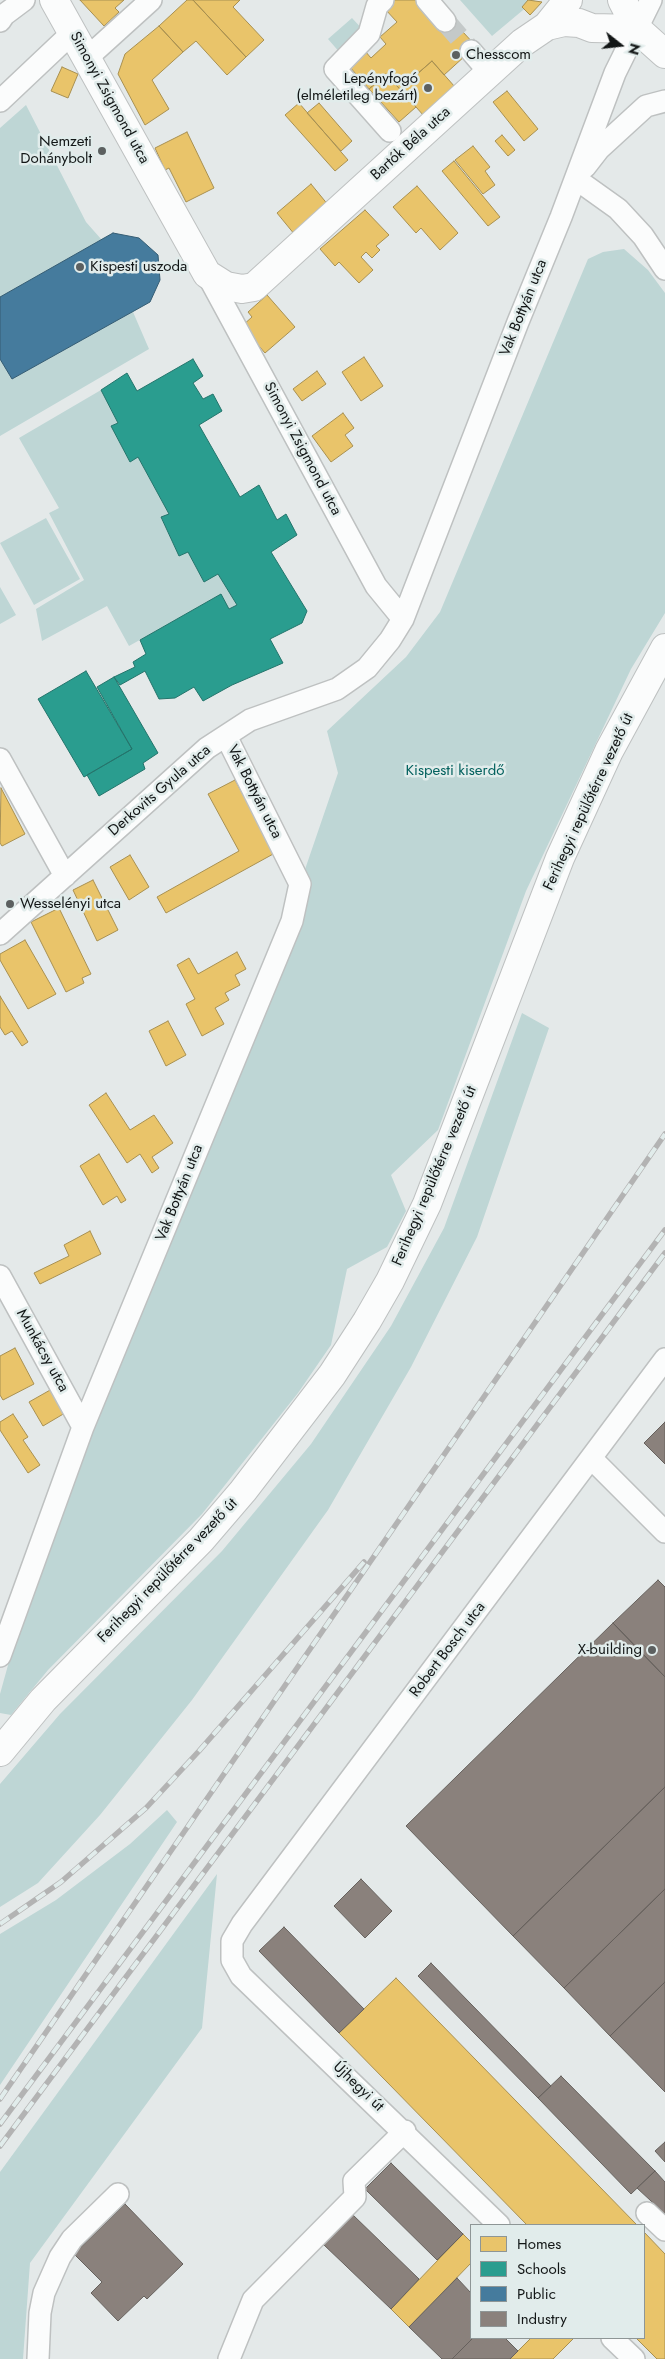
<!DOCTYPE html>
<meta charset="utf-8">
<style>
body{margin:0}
#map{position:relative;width:665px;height:2359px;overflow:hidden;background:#e4e9e9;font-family:Jost,sans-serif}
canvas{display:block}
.legend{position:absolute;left:470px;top:2224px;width:175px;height:115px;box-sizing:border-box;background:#e1eceb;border:1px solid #8e9696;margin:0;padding:6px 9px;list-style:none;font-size:15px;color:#121616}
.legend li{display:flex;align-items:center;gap:10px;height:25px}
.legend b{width:25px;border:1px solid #8e9696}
.north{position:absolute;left:595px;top:20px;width:50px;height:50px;-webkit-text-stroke:4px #e1eceb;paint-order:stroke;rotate:106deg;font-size:14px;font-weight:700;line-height:20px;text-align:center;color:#121616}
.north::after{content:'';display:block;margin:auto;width:18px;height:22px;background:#121616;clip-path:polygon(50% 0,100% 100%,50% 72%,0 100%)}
</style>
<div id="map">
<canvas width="665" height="2359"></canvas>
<ul class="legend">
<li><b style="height:14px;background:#e9c46a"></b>Homes</li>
<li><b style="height:14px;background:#2a9d8f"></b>Schools</li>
<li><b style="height:14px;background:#457b9d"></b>Public</li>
<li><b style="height:14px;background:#8a817c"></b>Industry</li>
</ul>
<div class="north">N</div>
</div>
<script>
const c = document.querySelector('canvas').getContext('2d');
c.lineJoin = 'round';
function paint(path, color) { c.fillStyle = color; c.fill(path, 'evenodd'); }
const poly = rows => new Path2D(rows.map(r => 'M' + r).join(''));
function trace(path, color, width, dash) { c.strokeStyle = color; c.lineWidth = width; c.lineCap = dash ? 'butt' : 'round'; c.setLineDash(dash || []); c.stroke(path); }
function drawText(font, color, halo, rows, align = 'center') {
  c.font = font + ' Jost,sans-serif'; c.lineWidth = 5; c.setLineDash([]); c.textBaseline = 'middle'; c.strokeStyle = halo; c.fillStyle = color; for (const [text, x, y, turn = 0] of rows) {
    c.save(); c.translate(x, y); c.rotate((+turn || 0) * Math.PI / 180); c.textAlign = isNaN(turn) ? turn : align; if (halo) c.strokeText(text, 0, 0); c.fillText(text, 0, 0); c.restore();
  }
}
const green = poly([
 [460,0,535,0,492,36],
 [352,18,365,32,341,54,328,39],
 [26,105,86,222,101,239,113,233,139,238,158,255,160,280,150,302,133,312,149,349,0,436,0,128],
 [624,249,648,270,665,293,665,613,631,669,526,891,438,1130,391,1175,406,1211,387,1247,347,1269,331,1345,298,1393,202,1514,48,1670,11,1715,0,1713,0,1694,10,1658,16,1613,300,884,338,773,327,731,406,657,440,612,588,259,603,252],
 [101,390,118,423,111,426,130,462,138,457,169,514,161,518,179,556,188,552,204,582,218,574,237,605,229,609,220,595,129,646,107,606,42,641,36,609,84,580,49,513,59,508,19,438],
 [46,518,80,579,34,605,0,543],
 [0,587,16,615,0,624],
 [522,1013,549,1028,477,1237,411,1367,328,1510,192,1700,100,1815,38,1883,0,1907,0,1784,60,1714,222,1551,311,1444,391,1326,444,1228],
 [167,1810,177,1822,0,2085,0,1934,56,1900,130,1844],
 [217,1874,202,2028,30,2263,23,2359,0,2359,0,2172]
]);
const homes = poly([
 [80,0,124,0,115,8,119,12,104,26,80,0],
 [187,0,193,0,246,57,227,75,196,41,183,52,159,26,187,0],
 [193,0,240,0,233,7,264,40,246,57,193,0],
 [394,0,419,0,449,17,476,46,444,75,432,61,400,89,386,74,369,89,349,66,365,51,371,58,386,44,380,37,397,22,385,9,394,0],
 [528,0,542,2,530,15,522,7,528,0],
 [159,26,183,52,152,80,169,109,145,125,118,74,125,54,159,26],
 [432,61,455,87,424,116,400,89,432,61],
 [62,67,78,74,68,98,51,91,62,67],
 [386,74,416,107,399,122,369,89,386,74],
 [507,91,538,129,524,141,493,102,507,91],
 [299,103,348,160,335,171,285,115,299,103],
 [319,103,352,141,341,151,307,113,319,103],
 [187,132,214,188,186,202,169,168,165,170,155,148,187,132],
 [502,135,515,150,508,156,495,141,502,135],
 [473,146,490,167,485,171,495,185,483,194,455,160,473,146],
 [454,161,500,217,488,226,442,171,454,161],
 [311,184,329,206,295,235,277,213,311,184],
 [417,186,458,233,440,250,421,228,416,233,393,207,417,186],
 [365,210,389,235,376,246,380,250,372,258,366,252,361,257,373,270,359,283,339,262,335,266,320,249,365,210],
 [267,295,295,327,265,353,242,326,252,317,248,312,267,295],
 [364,357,383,386,361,401,342,372,364,357],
 [317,371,326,384,302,401,293,389,317,371],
 [343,413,354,428,345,435,353,446,331,462,312,436,343,413],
 [235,780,275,853,166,913,157,897,239,851,208,794,235,780],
 [1,788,25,834,2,846,0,843,1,788],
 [130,855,149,887,129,900,110,867,130,855],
 [93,880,118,930,97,941,73,890,93,880],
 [59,908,91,974,82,978,84,983,66,992,31,922,59,908],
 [25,940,56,994,28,1009,0,960,0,954,25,940],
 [237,952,246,969,235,975,240,985,225,993,229,1000,215,1008,224,1024,202,1036,186,1004,195,999,177,965,189,958,198,974,237,952],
 [0,996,28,1042,22,1046,12,1031,5,1035,0,1027,0,996],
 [168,1021,186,1055,166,1066,149,1031,168,1021],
 [106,1093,130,1130,154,1115,173,1143,152,1157,159,1168,152,1173,140,1154,127,1163,89,1105,106,1093],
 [99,1154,126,1200,121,1203,117,1196,103,1205,80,1166,99,1154],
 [90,1231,101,1254,40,1284,34,1273,69,1256,64,1245,90,1231],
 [15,1348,34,1384,3,1400,0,1395,0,1356,15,1348],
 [52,1389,65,1413,43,1426,29,1402,52,1389],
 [13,1414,28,1437,23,1440,40,1465,28,1473,0,1430,0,1422,13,1414],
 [396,1978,637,2225,527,2225,339,2033,396,1978],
 [644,2232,665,2254,665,2359,657,2359,636,2338,644,2338,644,2232],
 [463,2234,471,2242,471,2263,409,2327,391,2309,463,2234],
 [531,2338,574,2338,553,2359,510,2359,531,2338]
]);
const schools = poly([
 [193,359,203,376,193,383,203,399,213,394,222,411,199,425,240,497,259,485,277,520,286,514,297,535,271,552,307,611,302,623,270,639,283,663,232,685,203,701,194,687,175,698,159,699,145,671,120,685,114,677,135,667,133,662,146,654,140,640,221,594,229,609,237,605,218,574,204,582,188,552,179,556,161,517,169,514,138,457,130,462,111,426,118,423,101,390,127,373,137,391,193,359],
 [86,671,132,749,84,777,38,699,86,671],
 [114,677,158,753,143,763,145,769,99,796,87,775,132,749,97,687,114,677]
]);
const public = poly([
 [113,233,139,238,158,255,160,280,150,302,12,379,0,359,0,297,113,233]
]);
const industry = poly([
 [665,1422,665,1464,644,1443,665,1422],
 [658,1580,665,1587,665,1677,613,1623,658,1580],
 [613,1623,665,1677,665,1787,513,1936,406,1826,613,1623],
 [665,1787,665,1889,564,1988,513,1936,665,1787],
 [361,1879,392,1911,365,1938,334,1906,361,1879],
 [665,1889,665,1982,610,2036,564,1988,665,1889],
 [284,1927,364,2009,339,2033,259,1951,284,1927],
 [431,1963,551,2086,538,2098,418,1976,431,1963],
 [665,1982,665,2092,610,2036,665,1982],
 [561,2076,655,2171,631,2194,538,2098,561,2076],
 [665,2142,665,2162,655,2151,665,2142],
 [391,2163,463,2234,437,2260,365,2189,391,2163],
 [655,2171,665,2182,665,2214,637,2188,655,2171],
 [125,2204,183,2264,147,2299,144,2296,118,2321,91,2293,102,2282,74,2254,125,2204],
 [352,2214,419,2279,391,2309,323,2244,352,2214],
 [457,2278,471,2293,473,2338,452,2359,442,2359,409,2327,457,2278],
 [473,2338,505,2338,518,2351,510,2359,452,2359,473,2338]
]);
const minorTunnel = poly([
 [445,21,471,51]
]);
const minor = poly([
 [383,0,377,6,369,34,335,69,390,131],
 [427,0,445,21],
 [0,21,4,15,24,0],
 [471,51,489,72],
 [87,58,151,0],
 [0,101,72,33],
 [585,167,599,149,646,106,665,101],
 [576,179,618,209,643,236,665,269],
 [207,274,376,586,403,619],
 [0,759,65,876],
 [0,934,207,748,250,720,337,689,367,668,390,640,403,619,518,322,561,217,615,73,651,0],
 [0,1276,83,1427],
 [591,1458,665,1532],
 [0,1656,83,1427,292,921,300,884,226,736],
 [647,2213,665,2230],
 [499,2225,241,1976,232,1960,232,1941,242,1924,665,1359],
 [612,2338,634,2359],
 [38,2359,40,2313,44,2293,60,2257,72,2239,118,2194],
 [229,2359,253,2300,355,2197,354,2181,405,2131]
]);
const major = poly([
 [54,0,207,274,226,286,242,289,254,287,522,43,547,26,568,0],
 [622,0,637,29,665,54],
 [547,26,564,22,579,23,592,28,637,29],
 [0,1752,43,1700,201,1540,243,1491,332,1375,367,1321,390,1281,427,1204,560,858,609,751,665,648]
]);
const rail = poly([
 [0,1924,61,1882,146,1808,199,1751,364,1562],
 [0,2099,665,1134],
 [0,2124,665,1230],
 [0,2146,665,1253]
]);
const markers = [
 [456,55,5,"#5c6060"],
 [428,88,5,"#5c6060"],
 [102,151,5,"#5c6060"],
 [80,267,5,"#5c6060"],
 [10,904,5,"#5c6060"],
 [652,1650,5,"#5c6060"]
];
const poiNames = [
 ["Chesscom",466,55],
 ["Lepényfogó",418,79,"right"],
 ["(elméletileg bezárt)",418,96,"right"],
 ["Nemzeti",92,142,"right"],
 ["Dohánybolt",92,159,"right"],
 ["Kispesti uszoda",90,267],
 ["Wesselényi utca",20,904],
 ["X-building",642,1650,"right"]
];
const streetNames = [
 ["Simonyi Zsigmond utca",109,98,61],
 ["Bartók Béla utca",411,144,-42],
 ["Vak Bottyán utca",524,308,-68],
 ["Simonyi Zsigmond utca",302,449,62],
 ["Derkovits Gyula utca",160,791,-41],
 ["Vak Bottyán utca",254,792,63],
 ["Ferihegyi repülőtérre vezető út",589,802,-65],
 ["Ferihegyi repülőtérre vezető út",435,1176,-67],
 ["Vak Bottyán utca",180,1193,-68],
 ["Munkácsy utca",42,1351,61],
 ["Ferihegyi repülőtérre vezető út",168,1571,-46],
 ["Robert Bosch utca",448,1650,-53],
 ["Újhegyi út",358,2087,44]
];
const parkNames = [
 ["Kispesti kiserdő",455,771]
];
paint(green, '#bed6d5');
paint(homes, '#e9c46a');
trace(homes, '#a89051', 1);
paint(schools, '#2a9d8f');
trace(schools, '#23746b', 1);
paint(public, '#457b9d');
trace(public, '#365d74', 1);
paint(industry, '#8a817c');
trace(industry, '#66615d', 1);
trace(minorTunnel, '#c4c9c9', 21, [21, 11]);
trace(minor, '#bec1c1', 24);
trace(major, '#bec1c1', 30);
trace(minor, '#fbfcfc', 21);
trace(major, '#fbfcfc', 28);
trace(rail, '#b3b3b3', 5.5);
trace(rail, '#e1eceb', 4, [11]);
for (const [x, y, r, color] of markers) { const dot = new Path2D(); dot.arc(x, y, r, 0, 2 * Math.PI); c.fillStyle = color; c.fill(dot); trace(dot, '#e1eceb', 2); }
drawText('15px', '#121616', '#e1eceb', poiNames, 'left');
drawText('15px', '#121616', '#e1eceb', streetNames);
drawText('15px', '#03615e', '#e1eceb', parkNames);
</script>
